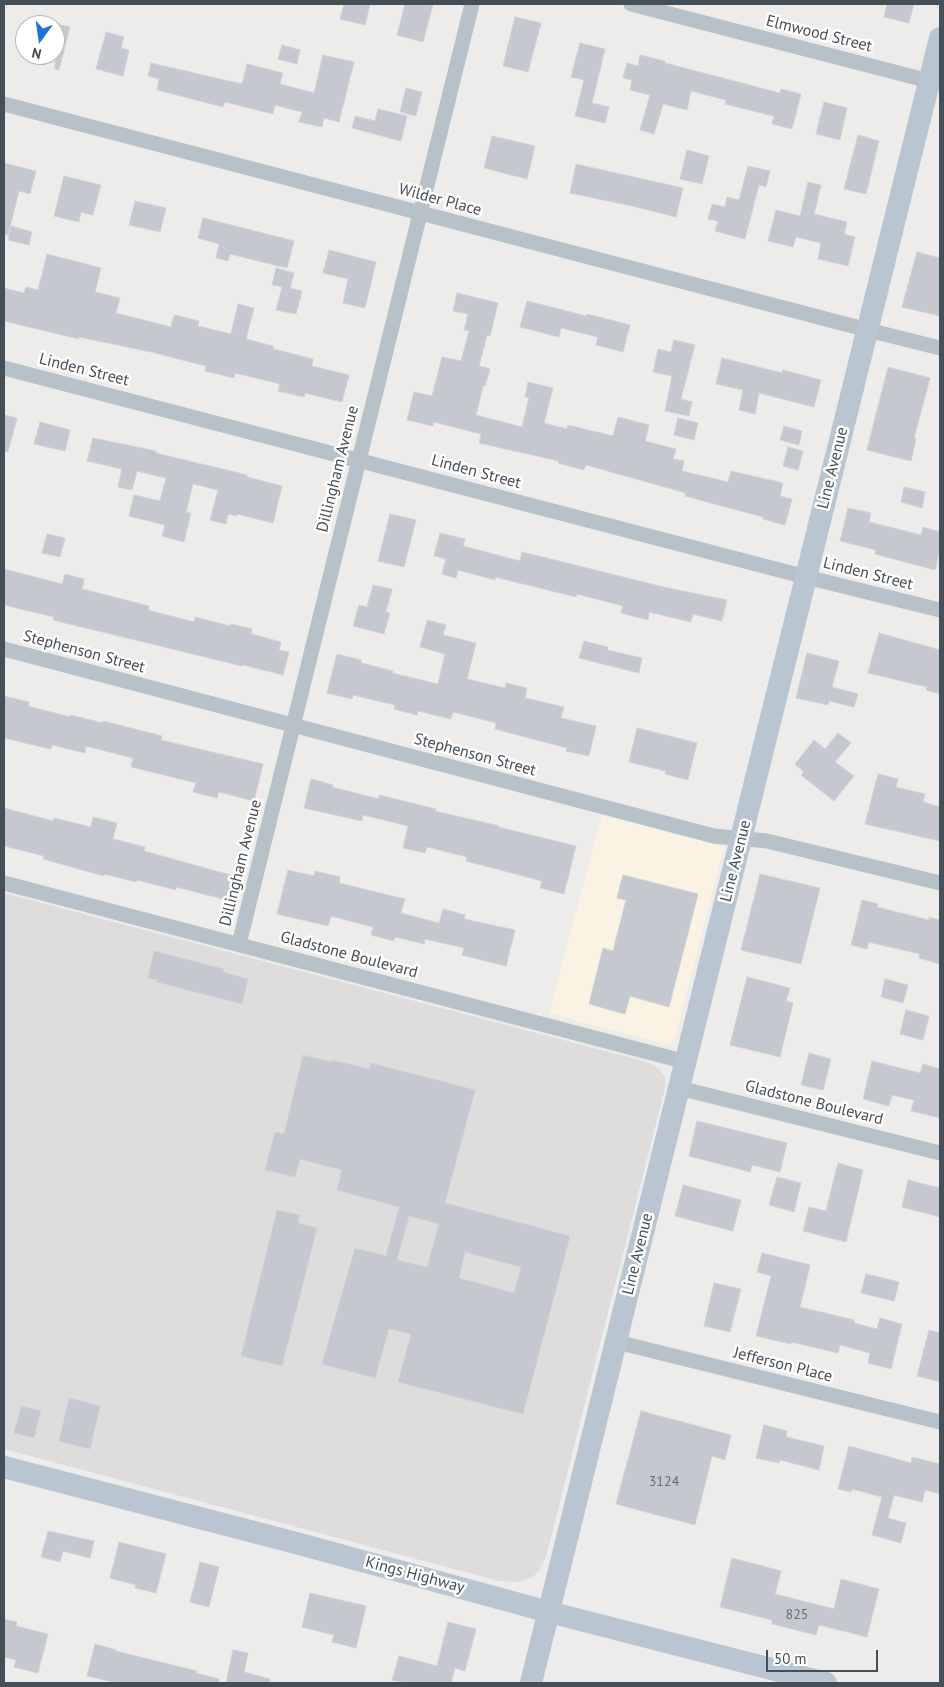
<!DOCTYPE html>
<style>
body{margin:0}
#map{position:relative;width:944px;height:1687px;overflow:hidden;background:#eeebeb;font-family:"PT Sans",sans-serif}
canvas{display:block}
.frame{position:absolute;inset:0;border:5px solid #454f58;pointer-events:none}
.north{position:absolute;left:15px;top:15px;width:50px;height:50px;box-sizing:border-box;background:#fff;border:1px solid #b5b9bc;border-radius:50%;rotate:194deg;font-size:14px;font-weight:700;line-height:20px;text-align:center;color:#454f58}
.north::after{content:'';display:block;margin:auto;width:18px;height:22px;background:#1e74d6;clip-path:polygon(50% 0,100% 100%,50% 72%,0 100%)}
.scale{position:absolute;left:766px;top:1650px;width:112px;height:22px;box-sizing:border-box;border:2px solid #454f58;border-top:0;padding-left:6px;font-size:15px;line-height:18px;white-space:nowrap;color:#454f58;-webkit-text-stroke:4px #fff;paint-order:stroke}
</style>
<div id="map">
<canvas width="944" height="1687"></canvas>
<div class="frame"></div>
<div class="north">N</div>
<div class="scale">50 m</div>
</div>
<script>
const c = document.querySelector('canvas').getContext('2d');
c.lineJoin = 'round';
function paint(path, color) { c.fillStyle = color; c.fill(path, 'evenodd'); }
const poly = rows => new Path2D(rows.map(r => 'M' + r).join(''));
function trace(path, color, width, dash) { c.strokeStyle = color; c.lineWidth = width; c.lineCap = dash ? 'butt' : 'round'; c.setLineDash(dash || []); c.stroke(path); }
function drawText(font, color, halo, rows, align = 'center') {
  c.font = font + ' "PT Sans",sans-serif'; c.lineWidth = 5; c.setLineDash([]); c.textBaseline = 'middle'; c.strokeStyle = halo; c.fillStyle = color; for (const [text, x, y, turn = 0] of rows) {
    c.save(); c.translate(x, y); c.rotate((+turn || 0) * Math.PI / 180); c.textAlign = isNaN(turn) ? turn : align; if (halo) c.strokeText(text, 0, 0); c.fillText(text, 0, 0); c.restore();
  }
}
const commercial = poly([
 [602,815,724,847,674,1041,667,1045,549,1013]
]);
const education = poly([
 [4,893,647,1062,659,1069,665,1077,665,1088,546,1557,539,1570,533,1577,520,1582,499,1581,4,1449]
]);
const building = poly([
 [344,4,370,4,365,25,340,19,344,4],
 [405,4,433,4,423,42,397,35,405,4],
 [887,4,914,4,909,23,884,17,887,4],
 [515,17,541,23,528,72,503,66,515,17],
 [55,24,70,27,59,70,55,69,55,24],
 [106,32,124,37,121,48,129,50,123,76,96,69,106,32],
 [580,43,605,49,592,103,609,107,605,123,575,116,584,80,571,77,580,43],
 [282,45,300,50,297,64,278,59,282,45],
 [323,55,354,62,339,122,324,118,322,127,299,122,302,112,275,105,273,114,225,102,223,107,157,90,159,79,148,76,151,63,242,84,247,64,283,73,280,84,314,93,323,55],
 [640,55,665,61,665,63,780,93,781,89,801,94,792,129,772,124,774,116,725,104,726,100,691,91,687,110,663,104,654,134,640,130,650,95,630,90,632,80,623,78,627,63,638,66,640,55],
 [406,88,422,92,416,116,400,112,406,88],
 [824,102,847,108,840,140,816,134,824,102],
 [378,109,407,116,401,141,352,128,355,116,375,121,378,109],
 [858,135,879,141,866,194,844,189,858,135],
 [492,136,535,146,527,179,484,168,492,136],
 [687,150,709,156,702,184,680,179,687,150],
 [4,163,36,171,30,194,19,191,8,235,4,234,4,163],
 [576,164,683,188,676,217,632,206,570,193,576,164],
 [748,166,770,171,766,187,759,185,745,239,715,231,718,221,708,219,712,204,725,207,727,197,739,200,748,166],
 [64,176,101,185,93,215,81,212,79,222,54,216,64,176],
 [808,182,821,185,814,214,847,222,844,234,855,237,848,266,818,259,821,243,796,237,793,247,768,241,776,210,800,216,808,182],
 [135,201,166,208,160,232,129,225,135,201],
 [203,218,294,241,287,268,230,254,228,261,216,258,219,244,198,238,203,218],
 [11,226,32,232,29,245,8,240,11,226],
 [329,250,376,262,365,308,343,303,348,279,323,273,329,250],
 [917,252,940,258,940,316,902,307,917,252],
 [47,254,101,268,95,292,120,298,116,313,171,327,174,315,199,321,198,326,231,334,238,304,254,308,246,339,273,346,273,349,313,359,312,366,349,375,342,402,305,393,304,397,278,391,280,384,235,373,234,378,205,371,206,366,151,352,79,337,79,339,4,321,4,288,24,293,26,287,38,290,47,254],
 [276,268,294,273,290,288,302,291,296,314,276,310,282,287,272,285,276,268],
 [457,293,498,303,490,336,487,335,479,366,490,369,485,386,483,386,476,415,522,427,529,398,525,397,528,382,553,388,544,423,567,429,568,425,613,436,618,417,649,425,645,441,676,449,673,459,684,461,682,471,728,482,731,471,783,483,780,496,792,499,785,525,763,519,763,517,685,496,686,493,586,465,584,470,558,463,559,461,479,443,481,434,434,422,433,426,407,420,414,392,432,396,442,357,461,361,469,331,464,330,468,314,453,311,457,293],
 [527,301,586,316,587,314,630,325,623,352,596,345,598,337,561,328,559,337,520,327,527,301],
 [674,340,695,345,681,399,692,402,689,416,665,411,672,376,653,372,658,349,671,352,674,340],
 [722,358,782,373,783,370,821,380,814,407,759,393,755,414,739,410,743,390,716,384,722,358],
 [888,367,930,378,914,438,916,439,911,461,867,450,888,367],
 [4,415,17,418,8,452,4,451,4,415],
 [678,418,698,423,694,440,674,435,678,418],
 [40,422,70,430,65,451,34,444,40,422],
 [784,426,802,431,799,445,780,440,784,426],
 [93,438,156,451,156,453,247,475,247,477,282,486,273,523,237,514,237,516,228,514,226,524,210,520,218,490,193,484,186,512,191,513,184,542,162,536,165,525,129,516,134,495,160,501,166,478,137,471,132,490,118,487,122,469,87,461,93,438],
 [788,447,803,451,798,470,783,466,788,447],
 [904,487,925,492,922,508,901,502,904,487],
 [848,508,871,513,869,522,921,535,923,527,940,532,940,548,935,570,875,554,876,550,840,541,848,508],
 [390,514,416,520,404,567,378,561,390,514],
 [440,533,465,539,463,546,520,561,522,552,668,588,727,600,722,621,693,614,691,622,649,612,648,620,621,613,623,606,577,594,576,597,495,577,495,580,458,570,456,578,442,574,446,559,434,556,440,533],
 [47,534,65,538,60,557,42,553,47,534],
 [4,569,62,584,65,574,84,579,82,589,149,606,148,610,194,622,195,617,230,626,231,624,252,629,251,634,281,642,279,650,289,652,283,675,243,665,242,666,53,620,54,617,4,605,4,569],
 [373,585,392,589,386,612,390,613,384,634,353,626,359,605,367,607,373,585],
 [427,620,446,625,443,635,476,643,467,679,505,688,506,683,527,688,525,698,564,707,561,718,596,726,589,756,566,751,567,748,495,729,496,723,453,712,451,719,418,711,417,715,394,709,395,705,353,695,352,699,327,693,337,654,361,660,361,663,393,671,392,673,438,684,445,654,420,647,427,620],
 [879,633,940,650,940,694,926,690,927,687,868,673,879,633],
 [584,641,608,647,607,650,642,658,639,673,579,658,584,641],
 [807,653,839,661,832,687,858,694,854,707,829,701,828,705,796,698,807,653],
 [4,696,29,702,28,706,70,717,70,715,103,723,103,721,162,736,161,740,263,764,254,801,219,792,217,798,193,792,196,783,131,767,133,758,86,746,85,753,52,745,51,749,4,738,4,696],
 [637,728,697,743,688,780,665,774,666,771,629,762,637,728],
 [838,733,851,743,835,762,854,776,834,801,801,775,804,772,795,764,814,740,825,749,838,733],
 [878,774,898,779,896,787,925,794,923,802,940,807,940,841,865,824,878,774],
 [311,779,333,785,332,787,379,799,379,795,436,809,435,811,499,826,498,827,576,846,564,894,540,888,542,881,466,861,467,857,427,847,425,853,403,848,408,826,363,815,362,821,304,808,311,779],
 [4,808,53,821,54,818,91,827,93,817,117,823,113,839,145,847,144,851,234,876,227,900,176,887,176,890,137,880,136,882,104,874,104,876,43,859,44,856,4,846,4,808],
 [288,870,314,876,315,871,340,877,339,883,405,899,401,913,439,923,443,909,465,915,464,919,515,930,506,966,462,955,464,948,425,939,424,944,395,937,394,941,371,935,373,927,331,916,328,926,277,914,288,870],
 [760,874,820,888,801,964,741,950,760,874],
 [623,875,698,894,669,1007,630,996,625,1014,589,1004,603,948,613,951,626,900,617,898,623,875],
 [862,900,878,904,877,907,929,920,929,917,940,920,940,964,919,958,920,954,869,942,867,949,851,945,862,900],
 [154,951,224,969,223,972,248,979,242,1004,157,982,158,980,148,978,154,951],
 [747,977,790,988,786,1001,793,1003,780,1057,730,1045,747,977],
 [885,979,908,985,903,1003,881,997,885,979],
 [906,1010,929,1016,923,1040,900,1034,906,1010],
 [809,1053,831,1059,823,1090,801,1085,809,1053],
 [303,1055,332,1062,332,1060,369,1069,371,1063,475,1090,445,1203,570,1236,523,1414,398,1382,411,1334,389,1329,375,1378,322,1364,355,1248,386,1256,399,1207,337,1190,342,1170,300,1159,295,1177,265,1170,275,1132,284,1134,303,1055],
 [409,1216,439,1224,427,1267,397,1260,409,1216],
 [465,1252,521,1267,514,1293,459,1278,465,1252],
 [872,1061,920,1073,923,1064,940,1069,940,1118,911,1111,914,1100,892,1095,889,1106,863,1099,872,1061],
 [697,1121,787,1143,780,1172,752,1165,750,1172,689,1156,697,1121],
 [838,1163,863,1170,846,1242,803,1231,809,1207,826,1211,838,1163],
 [777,1177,801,1183,794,1212,769,1205,777,1177],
 [908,1180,940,1188,940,1217,902,1207,908,1180],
 [683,1185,741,1200,733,1231,675,1216,683,1185],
 [277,1210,300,1215,298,1223,317,1228,282,1366,241,1356,277,1210],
 [762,1253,810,1265,800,1307,854,1320,854,1323,877,1329,880,1318,902,1324,891,1369,868,1363,870,1353,840,1345,838,1353,791,1342,791,1344,756,1336,771,1276,757,1272,762,1253],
 [866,1274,899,1282,894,1301,861,1293,866,1274],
 [714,1283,741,1289,730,1332,704,1326,714,1283],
 [929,1330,940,1333,940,1382,917,1376,929,1330],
 [69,1398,100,1406,90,1449,59,1441,69,1398],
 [21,1406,41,1411,34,1438,14,1433,21,1406],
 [641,1411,731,1435,725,1460,712,1456,695,1525,616,1504,641,1411],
 [764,1425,787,1431,786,1437,824,1446,819,1470,780,1460,779,1463,756,1458,764,1425],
 [849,1446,911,1463,912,1457,940,1464,940,1494,925,1490,922,1502,894,1495,888,1518,906,1523,901,1543,872,1535,882,1497,852,1489,851,1492,838,1489,849,1446],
 [48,1531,94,1541,90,1558,63,1551,60,1562,41,1557,48,1531],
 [119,1542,166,1554,156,1593,135,1588,136,1585,110,1578,119,1542],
 [732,1558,781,1571,775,1594,834,1609,841,1579,879,1589,867,1637,819,1625,816,1635,772,1624,772,1620,720,1607,732,1558],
 [200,1562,219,1567,209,1607,190,1602,200,1562],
 [310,1593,366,1606,356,1648,332,1642,334,1635,302,1627,310,1593],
 [4,1619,17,1622,16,1626,48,1634,38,1673,14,1667,16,1660,4,1657,4,1619],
 [448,1622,476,1629,465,1671,455,1668,451,1683,405,1683,392,1680,399,1656,437,1666,448,1622],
 [95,1644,116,1650,116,1651,197,1671,196,1673,219,1679,219,1683,117,1683,87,1676,95,1644],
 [233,1650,248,1653,244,1672,270,1679,270,1683,226,1683,233,1650]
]);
const street = poly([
 [631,4,937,83],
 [4,104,868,330,940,348],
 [4,368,806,577,940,610],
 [4,649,714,836,767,841,940,883],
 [4,883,686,1062],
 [239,944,472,4],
 [679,1088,940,1153],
 [617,1342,940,1422]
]);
const secondary = poly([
 [4,1467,296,1543,549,1612,826,1683],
 [531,1683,940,38]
]);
const numberNames = [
 ["3124",664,1482],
 ["825",797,1615]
];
const streetNames = [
 ["Elmwood Street",819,34,14],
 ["Wilder Place",440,200,15],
 ["Linden Street",84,370,14],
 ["Line Avenue",833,468,-76],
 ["Dillingham Avenue",338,469,-76],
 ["Linden Street",476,472,15],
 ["Linden Street",868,574,14],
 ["Stephenson Street",84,652,15],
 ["Stephenson Street",475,755,15],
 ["Line Avenue",736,861,-76],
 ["Dillingham Avenue",241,863,-76],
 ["Gladstone Boulevard",349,955,15],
 ["Gladstone Boulevard",814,1103,14],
 ["Line Avenue",638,1254,-76],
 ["Jefferson Place",783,1365,14],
 ["Kings Highway",415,1575,15]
];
paint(commercial, '#faf3e3');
paint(education, '#dfdcdd');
paint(building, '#c5c8ce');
trace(building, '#d0d2d7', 1);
trace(street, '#b7c1c8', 15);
trace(secondary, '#b9c5d0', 22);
drawText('14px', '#656d76', null, numberNames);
drawText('16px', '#454f58', '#fff', streetNames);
</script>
